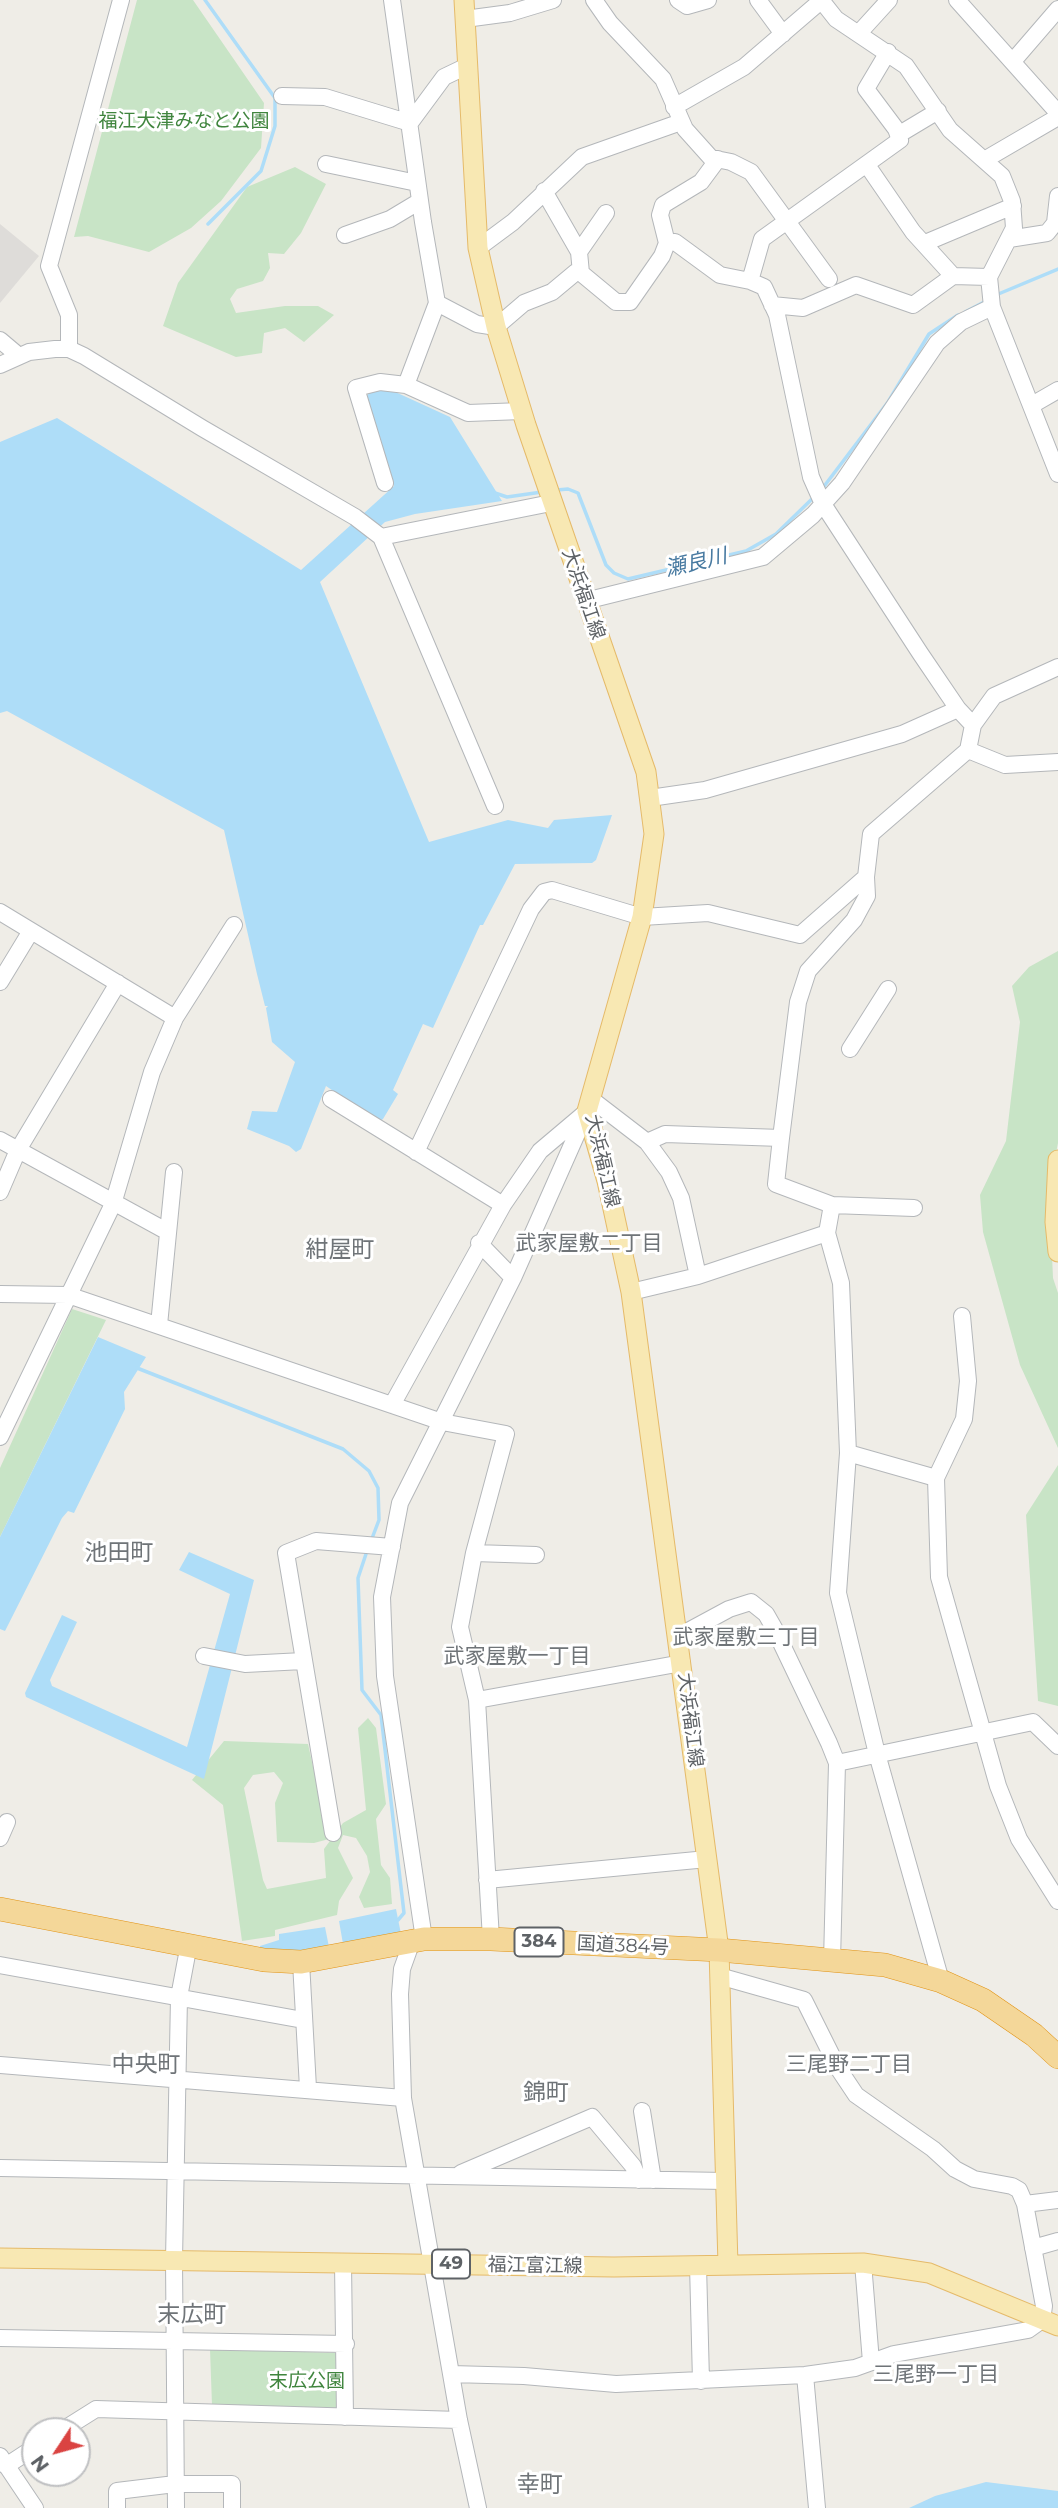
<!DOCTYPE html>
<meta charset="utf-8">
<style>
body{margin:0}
#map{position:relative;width:1058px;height:2508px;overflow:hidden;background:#efede7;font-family:Montserrat,sans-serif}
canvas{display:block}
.north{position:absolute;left:21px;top:2417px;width:70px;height:70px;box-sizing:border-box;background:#fff;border:2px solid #bfc0c2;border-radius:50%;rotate:234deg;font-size:19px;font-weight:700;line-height:28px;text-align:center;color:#5e6266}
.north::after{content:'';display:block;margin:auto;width:24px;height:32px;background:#da4341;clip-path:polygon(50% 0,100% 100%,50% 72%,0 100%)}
</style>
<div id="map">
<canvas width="1058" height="2508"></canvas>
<div class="north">N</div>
</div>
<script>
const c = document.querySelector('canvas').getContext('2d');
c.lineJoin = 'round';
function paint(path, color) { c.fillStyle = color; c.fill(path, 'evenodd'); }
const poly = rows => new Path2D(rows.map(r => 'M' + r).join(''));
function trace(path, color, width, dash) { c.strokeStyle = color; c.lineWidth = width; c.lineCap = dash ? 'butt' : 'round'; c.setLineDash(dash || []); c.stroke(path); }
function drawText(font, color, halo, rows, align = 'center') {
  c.font = font + ' Montserrat,"Noto Sans JP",sans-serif'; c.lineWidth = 6; c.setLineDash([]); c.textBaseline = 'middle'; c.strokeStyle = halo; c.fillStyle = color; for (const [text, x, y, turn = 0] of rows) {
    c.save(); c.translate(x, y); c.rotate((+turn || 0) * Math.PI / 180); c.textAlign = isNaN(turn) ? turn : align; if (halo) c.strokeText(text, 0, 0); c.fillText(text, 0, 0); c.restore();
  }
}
const industrial = poly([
 [0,224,39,256,0,303]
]);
const green = poly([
 [137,0,193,0,264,103,261,148,221,201,191,228,149,252,88,236,74,237],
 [295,167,326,184,301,233,284,254,268,253,270,268,263,281,237,289,230,299,236,313,285,306,318,306,334,315,304,342,285,328,264,333,262,353,236,357,163,326,178,283,247,187],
 [1058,951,1058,1143,1049,1187,1053,1278,1058,1293,1058,1448,1020,1365,983,1232,980,1195,1006,1141,1020,1022,1012,986,1029,967],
 [72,1309,106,1320,0,1537,0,1468],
 [1058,1465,1058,1706,1038,1701,1026,1515],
 [368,1718,376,1728,386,1804,376,1819,381,1865,390,1878,392,1904,364,1908,359,1897,370,1872,367,1856,356,1838,343,1835,338,1848,353,1878,339,1901,337,1915,275,1930,275,1936,242,1941,223,1805,192,1780,224,1741,308,1744,329,1839,314,1843,277,1842,275,1803,283,1783,274,1772,253,1775,244,1788,263,1880,267,1889,326,1878,324,1849,343,1823,366,1810,358,1728],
 [210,2349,337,2353,338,2406,336,2410,212,2405]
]);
const water = poly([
 [391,390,450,417,502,501,415,514,385,522,320,582,429,842,508,820,548,828,554,820,612,815,596,860,592,863,515,864,483,925,480,925,433,1028,423,1024,393,1090,398,1094,383,1119,379,1122,326,1086,301,1149,296,1152,289,1146,247,1129,252,1111,277,1112,295,1062,272,1042,266,1008,268,1006,265,1006,257,974,224,830,7,711,0,713,0,442,57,418,301,570,394,486,365,397,371,392],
 [98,1337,146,1357,124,1392,125,1409,74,1513,68,1511,62,1518,5,1631,0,1629,0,1537],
 [189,1552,254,1580,204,1779,26,1697,25,1693,62,1615,77,1622,50,1680,52,1686,187,1747,230,1594,179,1570],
 [396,1909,401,1934,343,1944,339,1921],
 [325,1927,329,1947,286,1955,260,1951,260,1946,279,1940,279,1934],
 [986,2482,1058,2491,1058,2508,909,2508,935,2496]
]);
const stream = poly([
 [205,0,275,98,275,126,261,171,208,224],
 [996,295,1058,269],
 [965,312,986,301],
 [822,489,888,402,929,334,958,315],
 [557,490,568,489,578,493,606,565,614,573,628,579,746,551,776,534,814,497],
 [495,493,507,497,542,492],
 [137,1368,343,1449,369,1471,378,1488,379,1520,371,1541],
 [368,1548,358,1578,362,1690,381,1715,404,1913,398,1920]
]);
const minor = poly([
 [392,0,423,222,437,303,477,324,496,327,524,303,552,292,576,272,581,273,616,302,630,302,662,256,667,243,660,215,663,205,701,182,718,159],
 [594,0,610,23,663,79,685,129,711,158,731,162,751,172,829,279],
 [678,0,687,6,708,0],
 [758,0,783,34],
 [821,0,836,19,906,66,950,130,1002,176,1012,201,1014,228,989,277,992,307,1058,474],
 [957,0,1058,113],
 [465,19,510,13,553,0],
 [859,33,889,0],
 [1014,60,1058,9],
 [282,96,325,97,410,123,444,77,467,66],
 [674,107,744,67,822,0],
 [898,135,938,111],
 [986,159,1058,117],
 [326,164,417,183],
 [867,165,913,232,953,276],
 [544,191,579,252,581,273],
 [345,235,390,219,420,201],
 [1009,239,1047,233,1055,223,1058,196],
 [667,243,675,242,720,275,750,281,764,287,777,315,811,477,823,504,920,653,958,709,973,725,968,750,871,834,866,877,867,896,854,920,808,971,798,1002,781,1138,776,1184,832,1205,914,1208],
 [925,243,1013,206],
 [478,248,513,222,582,157,681,122],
 [579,252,606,213],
 [750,281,762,239,900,140,896,129,866,89,888,52],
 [772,305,803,308,856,285,913,305,953,276,989,277],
 [0,340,19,356],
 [69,349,69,315,49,266,121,0],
 [0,365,29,352,55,349,69,349,84,356,202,428,355,517,381,537,495,806],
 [406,385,437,303],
 [1032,405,1058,390],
 [385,483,356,388,380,382,406,385,468,413,522,411],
 [381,537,551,503],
 [585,601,763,557,813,515,842,483,937,343,961,322,992,307],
 [973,725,994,696,1058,667],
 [968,750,1005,765,1058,762],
 [650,798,705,790,902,734,958,709],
 [0,912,175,1018],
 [0,982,31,931],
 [850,1049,888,989],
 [331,1099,503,1205],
 [591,1099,647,1142,669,1172,681,1198,698,1276],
 [0,1140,168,1232],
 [647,1142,665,1134,781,1138],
 [416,1152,531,909,544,892,552,890,642,917,708,913,800,935,866,877],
 [0,1192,18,1150,118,983],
 [832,1205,827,1233,841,1283,848,1453,838,1593,877,1754,941,1981],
 [479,1243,513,1278],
 [631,1292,698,1276,827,1233],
 [0,1294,68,1295,442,1422,506,1434,474,1553,460,1627,477,1700,491,1939],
 [962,1316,968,1381,964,1419,936,1478,939,1577,998,1786,1019,1839,1058,1901],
 [159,1325,174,1172],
 [392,1405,503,1205,540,1151,585,1113],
 [0,1437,113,1204,152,1072,175,1018,234,925],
 [848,1453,936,1478],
 [474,1553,536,1555],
 [679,1636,729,1609,751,1602,766,1614,774,1628,829,1743,837,1763,832,1961],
 [204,1656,245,1664,303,1661],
 [477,1700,682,1663],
 [837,1763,1033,1722,1058,1746],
 [333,1833,286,1553,316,1541,392,1547],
 [0,1838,7,1822],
 [487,1880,707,1859],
 [424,1939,385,1676,382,1597,400,1503,513,1278,587,1111],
 [412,1941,402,1969,400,1994,403,2098,459,2420,478,2508],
 [301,1962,308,2088],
 [0,1965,303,2020],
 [0,2065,403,2098],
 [642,2111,653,2180],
 [0,2168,725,2181],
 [461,2173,592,2117,633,2166,639,2180],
 [1025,2204,1058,2200],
 [1033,2248,1058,2241],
 [343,2263,345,2417],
 [863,2263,871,2362],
 [698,2265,701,2381],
 [0,2338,346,2344],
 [451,2374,524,2376,616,2384,805,2375,855,2368,894,2354,1028,2330,1042,2320,1044,2306,1025,2204,1019,2190,1012,2186,974,2179,955,2169,933,2149,856,2095,838,2068,804,2000,719,1976],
 [805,2375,817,2508],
 [61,2431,96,2409,459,2420],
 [0,2456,35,2508],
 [6,2466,35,2447],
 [117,2508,117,2491,175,2484,232,2484,232,2508],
 [176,2508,174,2260,179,1997,189,1944]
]);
const major = poly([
 [464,0,478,248,496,327,526,425,646,772,654,834,642,917,587,1111,607,1181,631,1292,719,1950,728,2265],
 [1058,1160,1055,1222,1058,1252],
 [0,2258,614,2267,863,2263,929,2273,1058,2326]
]);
const highway = poly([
 [0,1909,264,1960,301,1962,424,1939,491,1939,719,1950,885,1965,941,1981,983,2000,1034,2035,1058,2057]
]);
const shields = [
 [539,1942,49],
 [451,2264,38]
];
const shieldNames = [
 ["384",539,1942],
 ["49",451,2264]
];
const parkNames = [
 ["福江大津みなと公園",184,121],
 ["末広公園",307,2381]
];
const streetNames = [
 ["大浜福江線",583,594,71],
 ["大浜福江線",602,1161,77],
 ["大浜福江線",690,1720,83],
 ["国道384号",623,1946,3],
 ["福江富江線",535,2266,1]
];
const waterNames = [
 ["瀬良川",696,563,-13]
];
const neighbourhoodNames = [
 ["武家屋敷二丁目",589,1244],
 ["武家屋敷三丁目",746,1638],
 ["武家屋敷一丁目",517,1657],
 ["三尾野二丁目",849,2065],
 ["三尾野一丁目",936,2375]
];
const quarterNames = [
 ["紺屋町",340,1250],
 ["池田町",119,1553],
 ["中央町",146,2065],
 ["錦町",546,2093],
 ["末広町",192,2315],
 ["幸町",540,2485]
];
paint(industrial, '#dedcd9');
paint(green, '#c8e4c6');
paint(water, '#aeddf8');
trace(stream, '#aeddf8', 3.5);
trace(minor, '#b4b7ba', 18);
trace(major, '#e5ba69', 21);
trace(highway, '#e19314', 24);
trace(minor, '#fff', 16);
trace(major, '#f8e8b3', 19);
trace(highway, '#f4d799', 23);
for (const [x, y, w] of shields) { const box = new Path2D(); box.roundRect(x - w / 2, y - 14.5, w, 29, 5); c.fillStyle = '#fff'; c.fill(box); trace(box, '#5e6266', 2); }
drawText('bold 18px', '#5e6266', null, shieldNames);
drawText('19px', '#40853e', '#fff', parkNames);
drawText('19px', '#5e6266', '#fff', streetNames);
drawText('italic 21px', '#487aa1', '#fff', waterNames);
drawText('21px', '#6f7478', '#fff', neighbourhoodNames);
drawText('23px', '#6f7478', '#fff', quarterNames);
</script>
